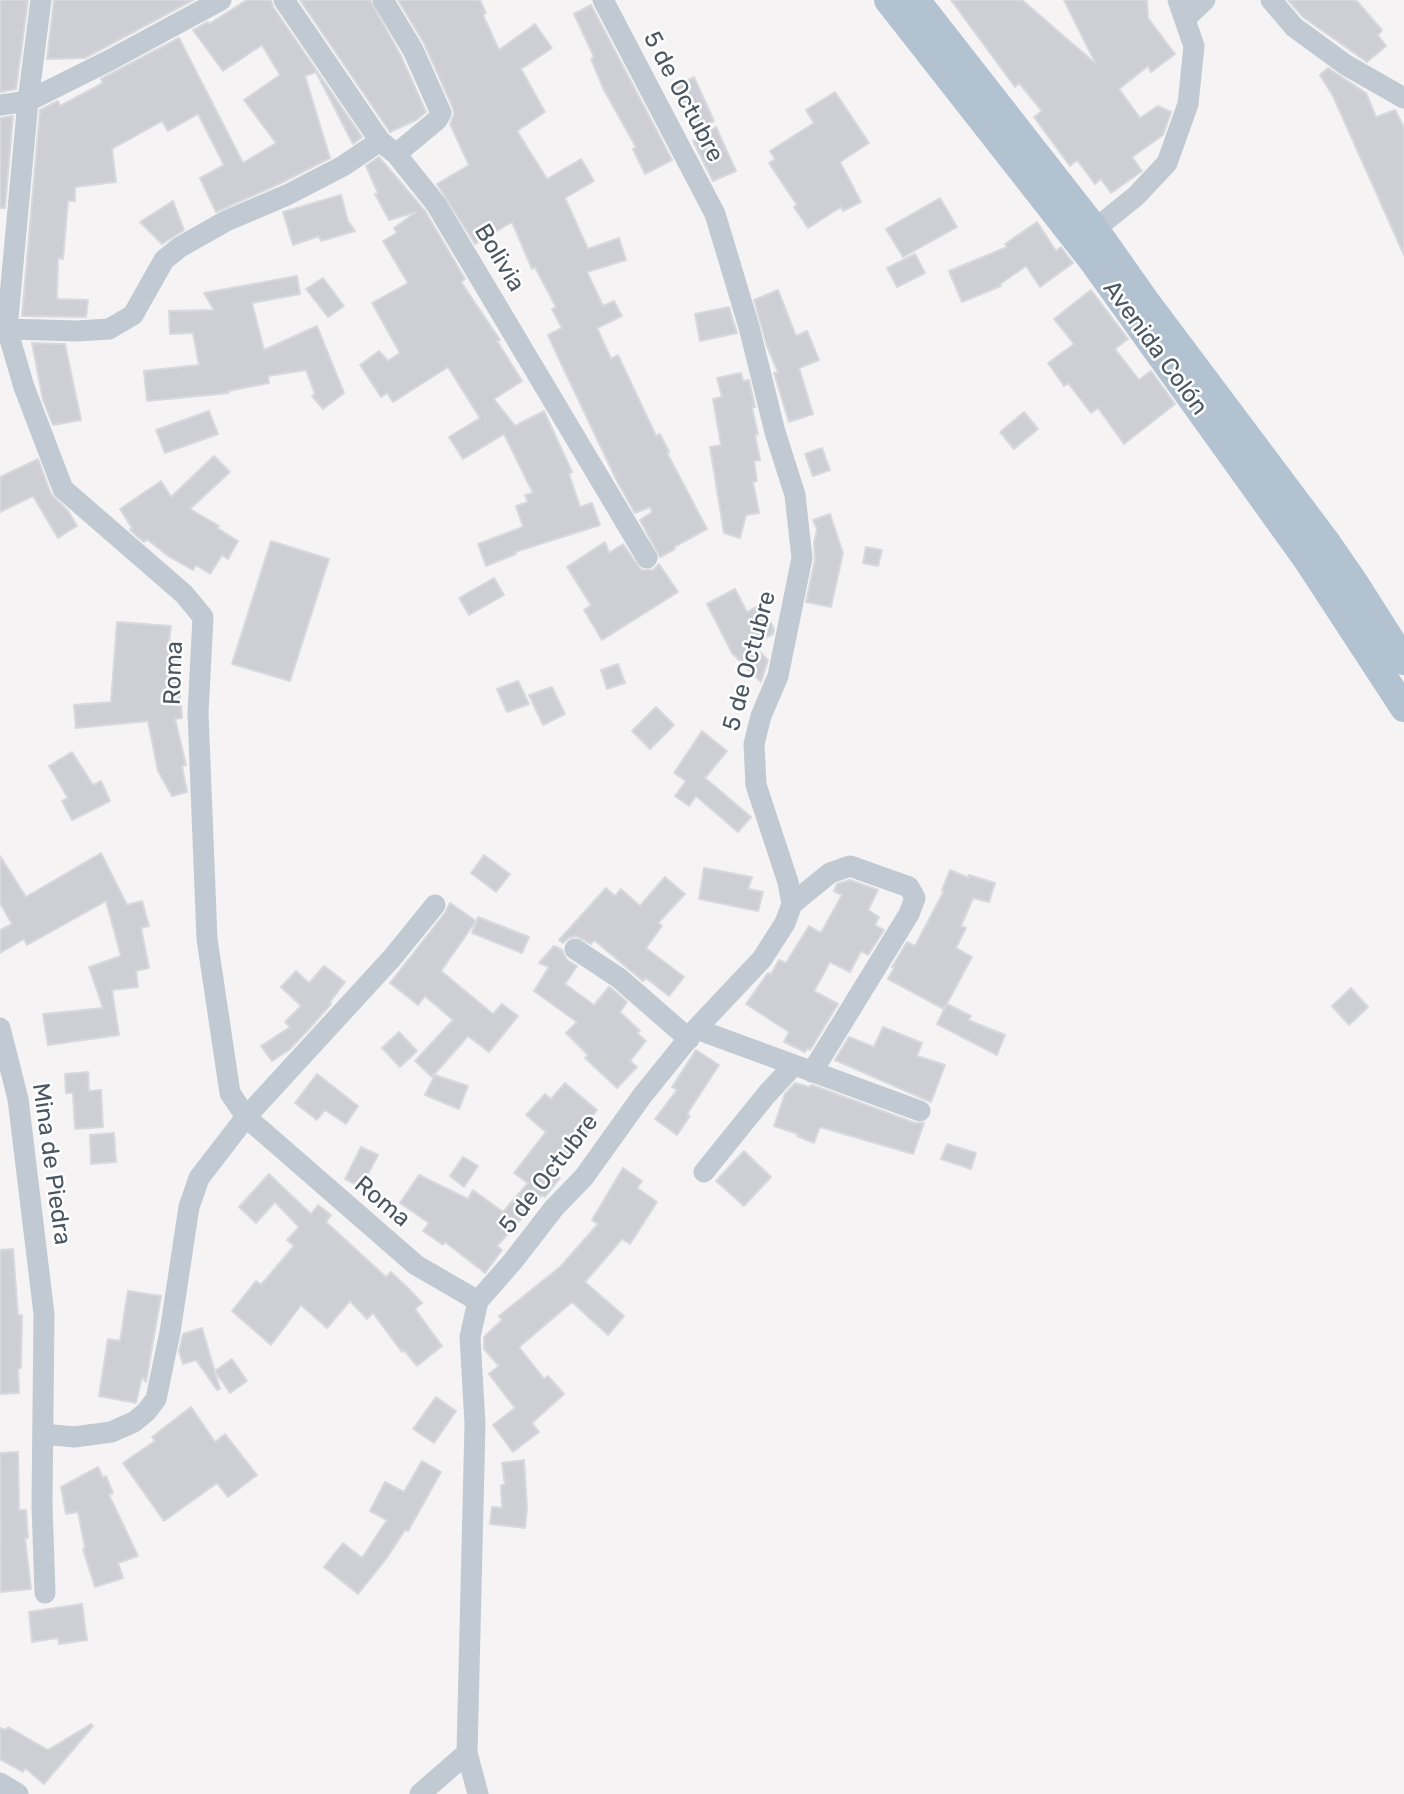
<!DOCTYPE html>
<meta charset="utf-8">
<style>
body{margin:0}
canvas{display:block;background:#f5f3f3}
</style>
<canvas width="1404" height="1794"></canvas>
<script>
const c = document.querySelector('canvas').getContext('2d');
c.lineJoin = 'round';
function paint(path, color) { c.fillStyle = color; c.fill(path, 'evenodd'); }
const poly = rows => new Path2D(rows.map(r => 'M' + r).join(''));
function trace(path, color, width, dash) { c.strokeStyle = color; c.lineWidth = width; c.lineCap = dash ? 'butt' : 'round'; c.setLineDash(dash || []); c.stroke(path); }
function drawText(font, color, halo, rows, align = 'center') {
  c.font = font + ' Rubik,sans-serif'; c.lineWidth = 5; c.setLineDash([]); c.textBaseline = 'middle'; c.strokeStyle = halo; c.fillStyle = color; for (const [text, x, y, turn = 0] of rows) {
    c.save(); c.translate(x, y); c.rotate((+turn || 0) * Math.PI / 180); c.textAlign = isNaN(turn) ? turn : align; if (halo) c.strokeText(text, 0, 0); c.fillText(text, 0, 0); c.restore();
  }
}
const building = poly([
 [0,0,28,0,16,89,0,92,0,0],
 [54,0,193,0,85,58,47,59,54,0],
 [247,0,271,0,273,7,362,137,353,144,316,72,305,76,330,158,281,183,216,212,200,178,224,165,198,114,168,131,162,121,112,149,116,182,75,187,75,201,68,201,63,259,58,258,57,299,88,300,86,317,22,316,40,110,58,101,60,106,103,83,101,79,179,38,243,163,276,143,244,100,280,75,262,45,223,71,193,30,208,22,209,24,247,0],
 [300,0,370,0,401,56,426,112,416,120,390,132,300,0],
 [398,0,480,0,486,13,483,15,499,50,535,24,552,48,521,69,545,112,517,131,547,179,581,159,594,181,565,198,588,249,619,238,626,260,587,272,603,306,614,301,622,316,597,328,611,359,618,355,656,436,660,434,669,452,667,453,707,529,674,547,675,549,660,557,640,520,652,512,650,507,635,513,618,483,559,359,548,335,562,328,552,309,556,307,535,267,532,269,512,222,475,244,437,184,469,165,450,124,454,114,453,108,424,43,398,0],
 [951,0,1022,0,1096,64,1064,0,1147,0,1148,18,1175,54,1151,72,1148,66,1119,89,1140,118,1158,106,1171,112,1163,135,1132,157,1142,171,1111,193,1101,179,1095,184,1077,160,1070,166,1034,117,1042,111,1019,83,1015,87,951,0],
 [1288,0,1356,0,1382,30,1378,35,1386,46,1367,62,1303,17,1288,0],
 [591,5,672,160,645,174,633,149,636,147,604,90,591,59,594,57,574,14,591,5],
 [1328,68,1366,93,1376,117,1395,110,1404,127,1404,255,1333,96,1320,75,1328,68],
 [694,77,714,121,700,129,675,87,694,77],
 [835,92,869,143,840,162,861,202,843,211,841,207,808,228,794,207,797,205,769,163,775,159,770,151,814,123,806,110,835,92],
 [13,116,5,208,0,208,0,118,13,116],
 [716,127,736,171,713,181,693,141,716,127],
 [379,157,425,211,465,279,461,282,500,340,497,341,522,381,494,399,515,426,544,411,572,472,569,474,580,507,592,503,600,525,515,552,516,554,486,566,478,544,523,527,516,506,528,502,525,495,533,493,504,434,463,459,449,437,480,418,448,367,393,402,387,393,381,397,360,365,379,351,388,361,400,353,372,303,408,283,383,241,397,233,394,228,416,212,389,220,375,194,378,193,366,166,379,157],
 [341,195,348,221,355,231,321,241,319,236,293,245,283,212,341,195],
 [940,198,957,227,903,257,886,229,940,198],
 [173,201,184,230,162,244,140,222,173,201],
 [1037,222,1056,251,1061,247,1073,263,1040,287,1026,266,1000,284,1001,286,962,302,949,271,1007,247,1005,244,1037,222],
 [915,254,925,273,897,287,887,268,915,254],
 [297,276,300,294,252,303,264,350,317,326,344,393,323,409,312,396,315,394,306,370,268,376,269,383,228,391,229,393,147,401,144,371,199,365,193,333,170,334,169,311,214,310,204,293,297,276],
 [323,278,344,306,328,317,306,289,323,278],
 [778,290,796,336,807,331,819,360,799,368,813,414,789,422,774,373,778,372,767,346,754,300,778,290],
 [1091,290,1128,339,1115,349,1139,380,1151,371,1175,404,1124,444,1098,408,1091,413,1068,383,1064,386,1048,363,1074,344,1054,319,1091,290],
 [729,307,737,333,700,341,695,314,729,307],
 [32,343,65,344,81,420,53,425,43,400,32,343],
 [741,373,743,381,749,380,755,407,752,408,758,434,755,435,760,460,754,461,757,481,753,482,759,513,746,515,740,538,724,533,710,447,721,445,713,399,722,397,717,378,741,373],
 [209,411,218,434,165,453,156,430,209,411],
 [1024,412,1038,429,1014,449,1000,432,1024,412],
 [822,448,830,470,813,476,805,454,822,448],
 [214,456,230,472,190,509,219,526,217,528,238,541,228,559,222,555,210,574,196,565,193,570,168,556,147,539,144,542,130,530,132,528,120,509,161,481,171,497,214,456],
 [38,459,51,494,68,511,77,526,58,538,33,496,0,512,0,477,38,459],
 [830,514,843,553,831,607,806,602,815,560,814,543,817,529,813,520,830,514],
 [271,541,329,559,290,681,232,664,271,541],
 [605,542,609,553,623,544,641,570,653,570,659,564,678,592,602,640,584,610,591,605,567,567,605,542],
 [866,547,882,550,878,566,863,563,866,547],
 [494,578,504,595,469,615,459,598,494,578],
 [735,589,747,612,761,604,774,629,773,634,753,645,768,660,761,682,732,653,707,604,735,589],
 [117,622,171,626,169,641,182,642,179,679,182,718,175,719,186,765,182,766,187,792,172,796,158,771,148,721,76,728,74,705,111,702,117,622],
 [618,664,625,683,607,689,601,670,618,664],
 [518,681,529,704,507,712,497,689,518,681],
 [552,687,565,714,543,725,529,695,552,687],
 [656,707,674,725,650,749,632,731,656,707],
 [702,731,727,751,705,778,751,817,738,832,696,796,689,806,675,796,686,781,674,773,702,731],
 [72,752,93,785,101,781,110,801,72,820,62,801,68,798,49,766,72,752],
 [101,853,127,905,142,901,149,926,141,928,149,968,136,971,138,987,112,990,119,1035,48,1045,43,1014,103,1008,89,967,121,956,106,901,27,945,24,939,0,953,0,930,12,924,0,903,0,856,26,897,101,853],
 [484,855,510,874,496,892,471,873,484,855],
 [704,868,752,877,748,889,763,892,758,911,699,899,704,868],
 [950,870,969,878,969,875,995,883,989,902,973,898,961,926,966,928,956,948,972,957,944,1009,888,979,894,968,892,967,907,942,915,946,944,891,942,890,950,870],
 [665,877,685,894,658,923,662,926,646,948,684,977,669,996,646,978,643,981,594,940,591,944,576,936,569,938,563,943,559,940,606,888,615,896,621,889,640,906,665,877],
 [850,880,878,890,868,910,879,917,875,925,884,930,868,955,861,951,850,972,830,962,814,991,838,1004,810,1050,807,1048,805,1052,784,1042,789,1032,746,1004,768,973,771,974,779,960,786,963,809,926,821,933,842,895,834,891,837,884,850,880],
 [450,903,476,921,441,971,493,1014,502,1004,518,1016,489,1052,468,1036,432,1077,415,1061,453,1020,425,996,418,1005,390,983,445,913,450,903],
 [478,917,529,937,522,953,472,933,478,917],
 [554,946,562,950,567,960,577,966,565,984,594,1005,609,987,611,988,627,1002,620,1012,640,1031,637,1033,646,1041,630,1061,637,1067,617,1088,585,1058,588,1055,566,1033,577,1022,534,991,549,967,539,963,554,946],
 [324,966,345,982,330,1002,331,1004,308,1030,289,1050,272,1061,261,1046,290,1027,285,1022,301,1006,281,987,296,971,309,983,324,966],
 [1351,988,1368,1007,1349,1025,1332,1006,1351,988],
 [947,1004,971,1016,968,1020,1005,1035,997,1055,937,1024,947,1004],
 [883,1027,922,1043,917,1056,945,1065,931,1102,835,1060,849,1037,874,1047,883,1027],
 [399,1032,417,1051,400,1067,382,1048,399,1032],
 [696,1050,719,1065,687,1114,690,1116,677,1135,655,1119,677,1090,672,1087,696,1050],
 [88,1072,89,1091,101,1090,103,1127,75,1129,73,1093,66,1093,65,1074,88,1072],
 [317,1074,358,1106,346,1124,325,1110,317,1120,295,1103,317,1074],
 [435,1075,468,1086,459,1109,425,1095,435,1075],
 [565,1083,597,1110,583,1126,588,1131,552,1172,560,1178,545,1197,542,1195,497,1246,502,1250,485,1273,445,1242,443,1245,423,1231,429,1223,400,1203,419,1175,468,1199,473,1190,503,1212,528,1183,514,1173,546,1132,526,1115,545,1094,551,1099,565,1083],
 [795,1083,809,1087,812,1085,915,1123,924,1123,913,1154,820,1127,814,1143,797,1136,798,1134,774,1126,785,1094,795,1083],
 [114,1133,116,1162,91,1164,90,1135,114,1133],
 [947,1144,976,1153,971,1169,941,1159,947,1144],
 [361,1147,378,1155,361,1187,345,1179,361,1147],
 [744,1151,771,1177,744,1206,716,1181,744,1151],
 [463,1157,478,1166,464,1187,450,1176,463,1157],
 [623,1168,642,1181,637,1188,657,1202,630,1244,622,1239,585,1282,624,1316,608,1335,572,1302,519,1347,544,1379,548,1376,564,1394,532,1423,539,1432,513,1452,493,1425,515,1408,489,1374,499,1366,484,1349,484,1337,502,1320,499,1316,561,1266,598,1224,592,1220,623,1168],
 [269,1174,311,1214,318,1205,331,1215,326,1222,386,1277,391,1272,409,1289,422,1303,415,1309,442,1346,417,1366,404,1350,402,1352,373,1313,367,1319,350,1301,327,1328,301,1305,271,1345,232,1311,256,1281,261,1285,294,1246,287,1240,299,1227,275,1202,256,1223,239,1207,269,1174],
 [13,1249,18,1315,22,1315,21,1368,18,1369,19,1393,0,1394,0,1250,13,1249],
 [128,1291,161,1296,146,1382,142,1377,136,1403,99,1396,108,1339,120,1341,128,1291],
 [202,1328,220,1389,217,1390,196,1360,183,1364,179,1351,183,1334,202,1328],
 [232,1359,247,1381,230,1393,215,1371,232,1359],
 [436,1397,456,1411,434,1443,413,1429,436,1397],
 [191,1407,215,1442,225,1434,257,1475,228,1497,217,1483,164,1521,123,1463,155,1441,152,1437,191,1407],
 [18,1452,19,1510,26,1510,28,1538,25,1538,31,1589,1,1592,0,1453,18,1452],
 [524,1460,527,1509,525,1528,490,1524,492,1507,502,1508,501,1485,505,1485,502,1463,524,1460],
 [422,1461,441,1472,408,1531,405,1530,386,1559,358,1594,324,1567,343,1543,362,1558,387,1520,370,1511,385,1482,404,1492,422,1461],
 [98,1467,103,1478,106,1476,113,1493,109,1495,138,1556,118,1563,123,1578,95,1587,83,1549,85,1548,78,1512,66,1514,61,1487,98,1467],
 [82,1604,87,1640,59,1644,58,1638,32,1642,29,1612,82,1604],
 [91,1724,93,1726,44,1784,25,1768,23,1772,0,1759,0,1728,6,1730,8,1727,48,1750,91,1724]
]);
const minor = poly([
 [41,0,28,101,7,329,24,387,63,489,184,594,203,617,198,713,207,939,230,1093,246,1117,416,1265,478,1301],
 [284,0,380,141,396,154,436,204,647,558],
 [383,0,413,50,441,113,437,120,396,154],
 [1271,0,1294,27,1346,65,1404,98],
 [1186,18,1205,0],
 [0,105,28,101,110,60,221,0],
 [1083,235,1095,229,1136,196,1167,163,1188,104,1194,46,1178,0],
 [0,332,7,329,77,331,109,329,133,315,164,260,180,247,226,221,287,195,343,166,380,141],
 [792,904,830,873,850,866,909,887,915,898,909,914,812,1072],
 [575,949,619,978,689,1039],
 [0,1028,18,1099,44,1314,42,1505,45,1593],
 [696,1029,920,1111],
 [704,1172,767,1094,794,1065],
 [44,1434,74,1437,111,1432,134,1422,146,1412,156,1399,170,1332,189,1207,199,1178,246,1117,392,958,435,905],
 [0,1783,18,1794],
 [420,1794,467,1753],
 [478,1794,467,1753,475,1424,470,1337,478,1301,513,1261,554,1208,584,1177,642,1096,696,1029,762,959,785,923,792,904,788,882,756,785,754,744,761,716,778,676,802,558,795,495,775,432,749,327,715,214,603,0]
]);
const major = poly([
 [888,0,1092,260,1308,561,1404,708],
 [916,0,1095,229,1147,303,1327,543,1354,582,1404,661]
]);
const streetNames = [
 ["5 de Octubre",683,97,62],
 ["Bolivia",499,258,59],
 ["Avenida Colón",1155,348,54],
 ["5 de Octubre",750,661,-75],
 ["Roma",174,673,-88],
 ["Mina de Piedra",51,1164,82],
 ["5 de Octubre",549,1174,-52],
 ["Roma",382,1202,40]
];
paint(building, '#cdcfd5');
trace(building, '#d7d9de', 2);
trace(minor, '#c1cad2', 21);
trace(major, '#b3c2d1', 28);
drawText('24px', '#4a5661', '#fff', streetNames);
</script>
